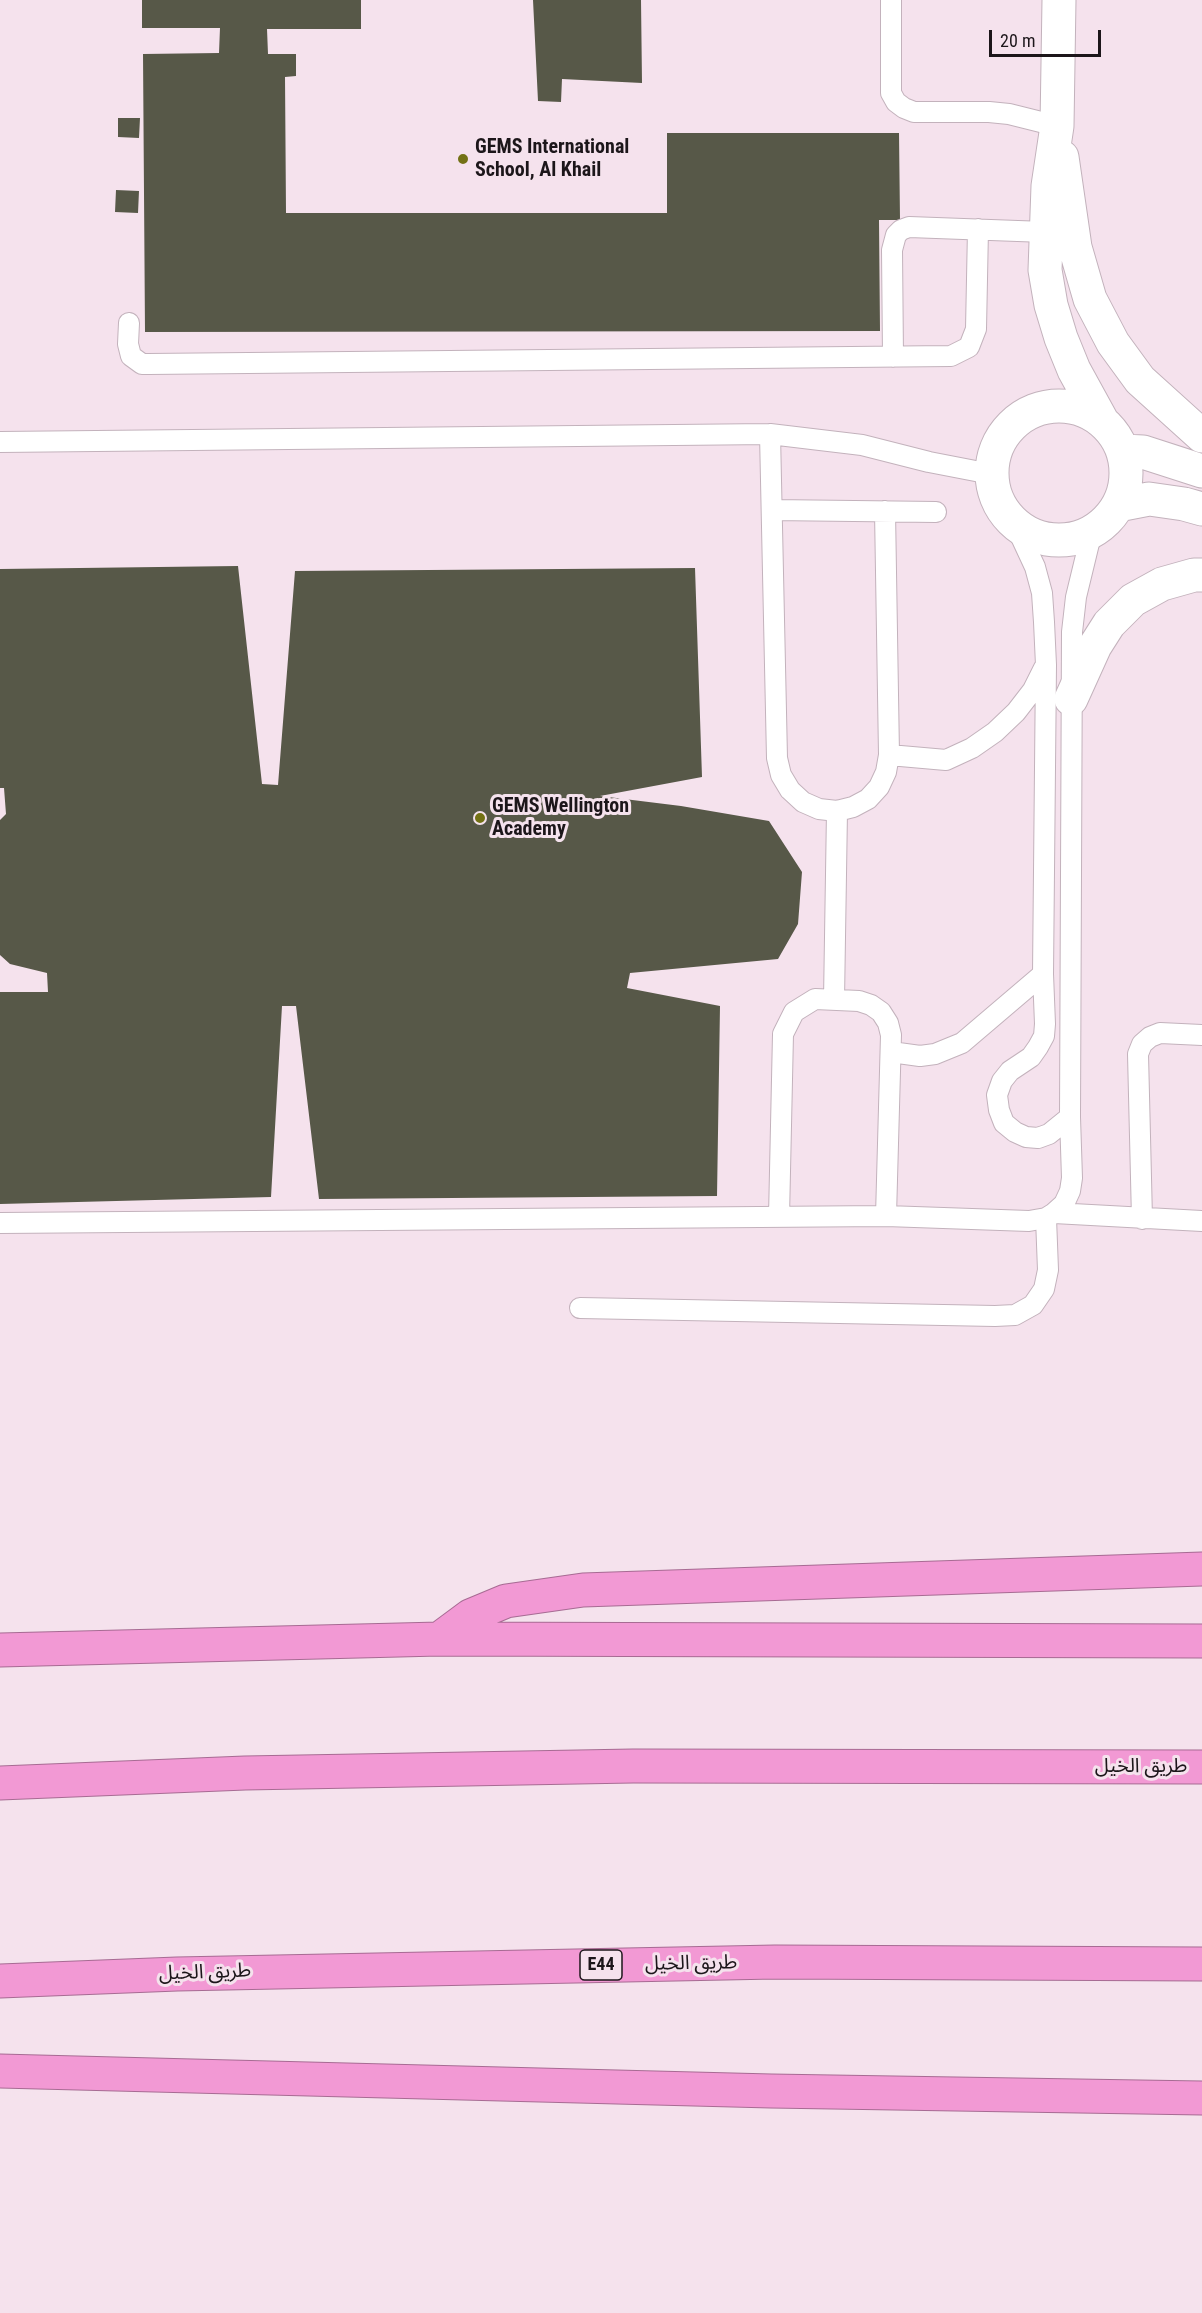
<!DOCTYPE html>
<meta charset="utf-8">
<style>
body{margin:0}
#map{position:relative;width:1202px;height:2313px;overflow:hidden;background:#f5e2ed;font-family:"Roboto Condensed",sans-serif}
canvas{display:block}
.scale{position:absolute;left:989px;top:30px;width:112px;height:27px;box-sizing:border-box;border:3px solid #1c161a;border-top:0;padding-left:8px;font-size:18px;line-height:21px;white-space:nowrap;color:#1c161a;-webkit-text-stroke:4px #f5e2ed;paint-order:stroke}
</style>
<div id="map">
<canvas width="1202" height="2313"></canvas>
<div class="scale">20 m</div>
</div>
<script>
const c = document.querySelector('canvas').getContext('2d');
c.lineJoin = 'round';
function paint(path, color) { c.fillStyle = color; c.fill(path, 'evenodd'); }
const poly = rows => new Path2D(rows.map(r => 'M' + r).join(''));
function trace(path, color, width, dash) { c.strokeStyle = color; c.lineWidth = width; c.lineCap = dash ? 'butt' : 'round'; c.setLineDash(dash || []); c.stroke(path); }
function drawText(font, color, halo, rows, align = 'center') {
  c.font = font + ' "Roboto Condensed","Noto Sans Arabic",sans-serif'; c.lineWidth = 6; c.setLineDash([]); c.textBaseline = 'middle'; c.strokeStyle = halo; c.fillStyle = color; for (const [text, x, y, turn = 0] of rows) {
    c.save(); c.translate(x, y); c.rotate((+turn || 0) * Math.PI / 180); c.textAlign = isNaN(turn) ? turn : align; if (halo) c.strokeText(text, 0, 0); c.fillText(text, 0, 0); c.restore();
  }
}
const building = poly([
 [142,0,361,0,361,29,267,29,268,54,296,54,296,76,285,77,286,213,667,213,667,133,899,133,900,220,879,220,880,331,145,332,143,54,219,53,220,28,142,28],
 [533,0,641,0,642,83,562,79,561,102,538,101],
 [118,118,140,118,139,138,118,137],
 [116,190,139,191,138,213,115,212],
 [238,566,262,784,278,785,295,571,695,568,702,777,600,796,681,806,769,821,802,872,798,924,778,959,630,973,627,988,720,1006,717,1196,319,1199,296,1006,282,1006,271,1197,0,1204,0,992,48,992,47,973,10,964,0,955,0,820,6,814,4,788,0,788,0,569]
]);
const service = poly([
 [891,0,891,93,896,102,904,108,914,112,989,112,1009,114,1057,126],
 [129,323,128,344,131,356,142,364,148,364,951,356,969,347,976,329,978,229],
 [893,357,892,250,896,235,901,230,909,227,1045,232],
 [770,434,777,758,781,775,790,790,803,802,819,809,837,811,853,807,868,799,879,787,886,772,889,755,885,511],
 [0,442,770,434,862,445,929,462,991,474],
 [772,510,936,512],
 [1015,524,1035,567,1042,593,1044,622,1046,665,1043,974,1045,1024,1044,1036,1038,1047,1031,1057,1010,1071,1002,1081,997,1095,999,1110,1004,1123,1015,1132,1026,1137,1038,1138,1049,1134,1070,1117],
 [889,755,946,760,972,748,995,732,1016,712,1033,690,1044,668],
 [834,1000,837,811],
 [891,1052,920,1056,935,1054,962,1043,1043,974],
 [1054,1213,1202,1221],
 [779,1217,783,1034,794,1012,815,999,859,1001,871,1005,881,1012,888,1023,891,1035,886,1216],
 [1142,1219,1138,1054,1142,1044,1150,1037,1160,1033,1202,1035],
 [0,1223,886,1216,1029,1221,1046,1218,1054,1213,1064,1204,1070,1191,1072,1178,1070,1117,1072,632,1076,597,1092,531],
 [580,1308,995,1316,1015,1315,1033,1305,1044,1289,1048,1270,1046,1218]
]);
const minor = poly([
 [1059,0,1057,126,1048,186,1045,270,1051,305,1061,338,1074,370,1102,421],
 [1062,157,1075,247,1090,299,1113,343,1140,380,1202,436],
 '992 473a67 67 0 1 1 134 0a67 67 0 1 1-134 0Z',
 [1123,451,1143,452,1202,471],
 [1118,505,1149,499,1184,504,1202,509],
 [1071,699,1095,646,1109,624,1133,600,1162,584,1194,575,1202,575]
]);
const motorway = poly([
 [439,1639,470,1616,506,1601,583,1590,1202,1569],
 [0,1650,439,1639,1202,1641],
 [0,1783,245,1773,633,1766,1202,1767],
 [0,1981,177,1974,775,1962,1202,1964],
 [0,2071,771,2091,1202,2098]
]);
const markers = [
 [463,159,6,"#737115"],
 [480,818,6,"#737115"]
];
const shields = [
 [601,1965,42]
];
const shieldNames = [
 ["E44",601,1965]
];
const poiNames = [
 ["GEMS International",475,148],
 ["School, Al Khail",475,171],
 ["GEMS Wellington",492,807],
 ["Academy",492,830]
];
const streetNames = [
 ["طريق الخيل",1141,1767],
 ["طريق الخيل",691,1964,-1],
 ["طريق الخيل",205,1973,-2]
];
paint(building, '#575848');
trace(service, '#c3b2bc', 22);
trace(minor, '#c3b2bc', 35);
trace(motorway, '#a76b93', 35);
trace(service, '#fff', 20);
trace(minor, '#fff', 33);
trace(motorway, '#f299d4', 33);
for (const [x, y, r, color] of markers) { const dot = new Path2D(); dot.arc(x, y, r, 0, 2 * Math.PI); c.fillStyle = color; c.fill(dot); trace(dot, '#f5e2ed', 2); }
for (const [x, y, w] of shields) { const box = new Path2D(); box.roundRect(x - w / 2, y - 15, w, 30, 4.5); c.fillStyle = '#f5e2ed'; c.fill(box); trace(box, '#1c161a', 1.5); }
drawText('bold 18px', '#1c161a', null, shieldNames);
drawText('bold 20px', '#1c161a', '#f5e2ed', poiNames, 'left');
drawText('20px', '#1c161a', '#f5e2ed', streetNames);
</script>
